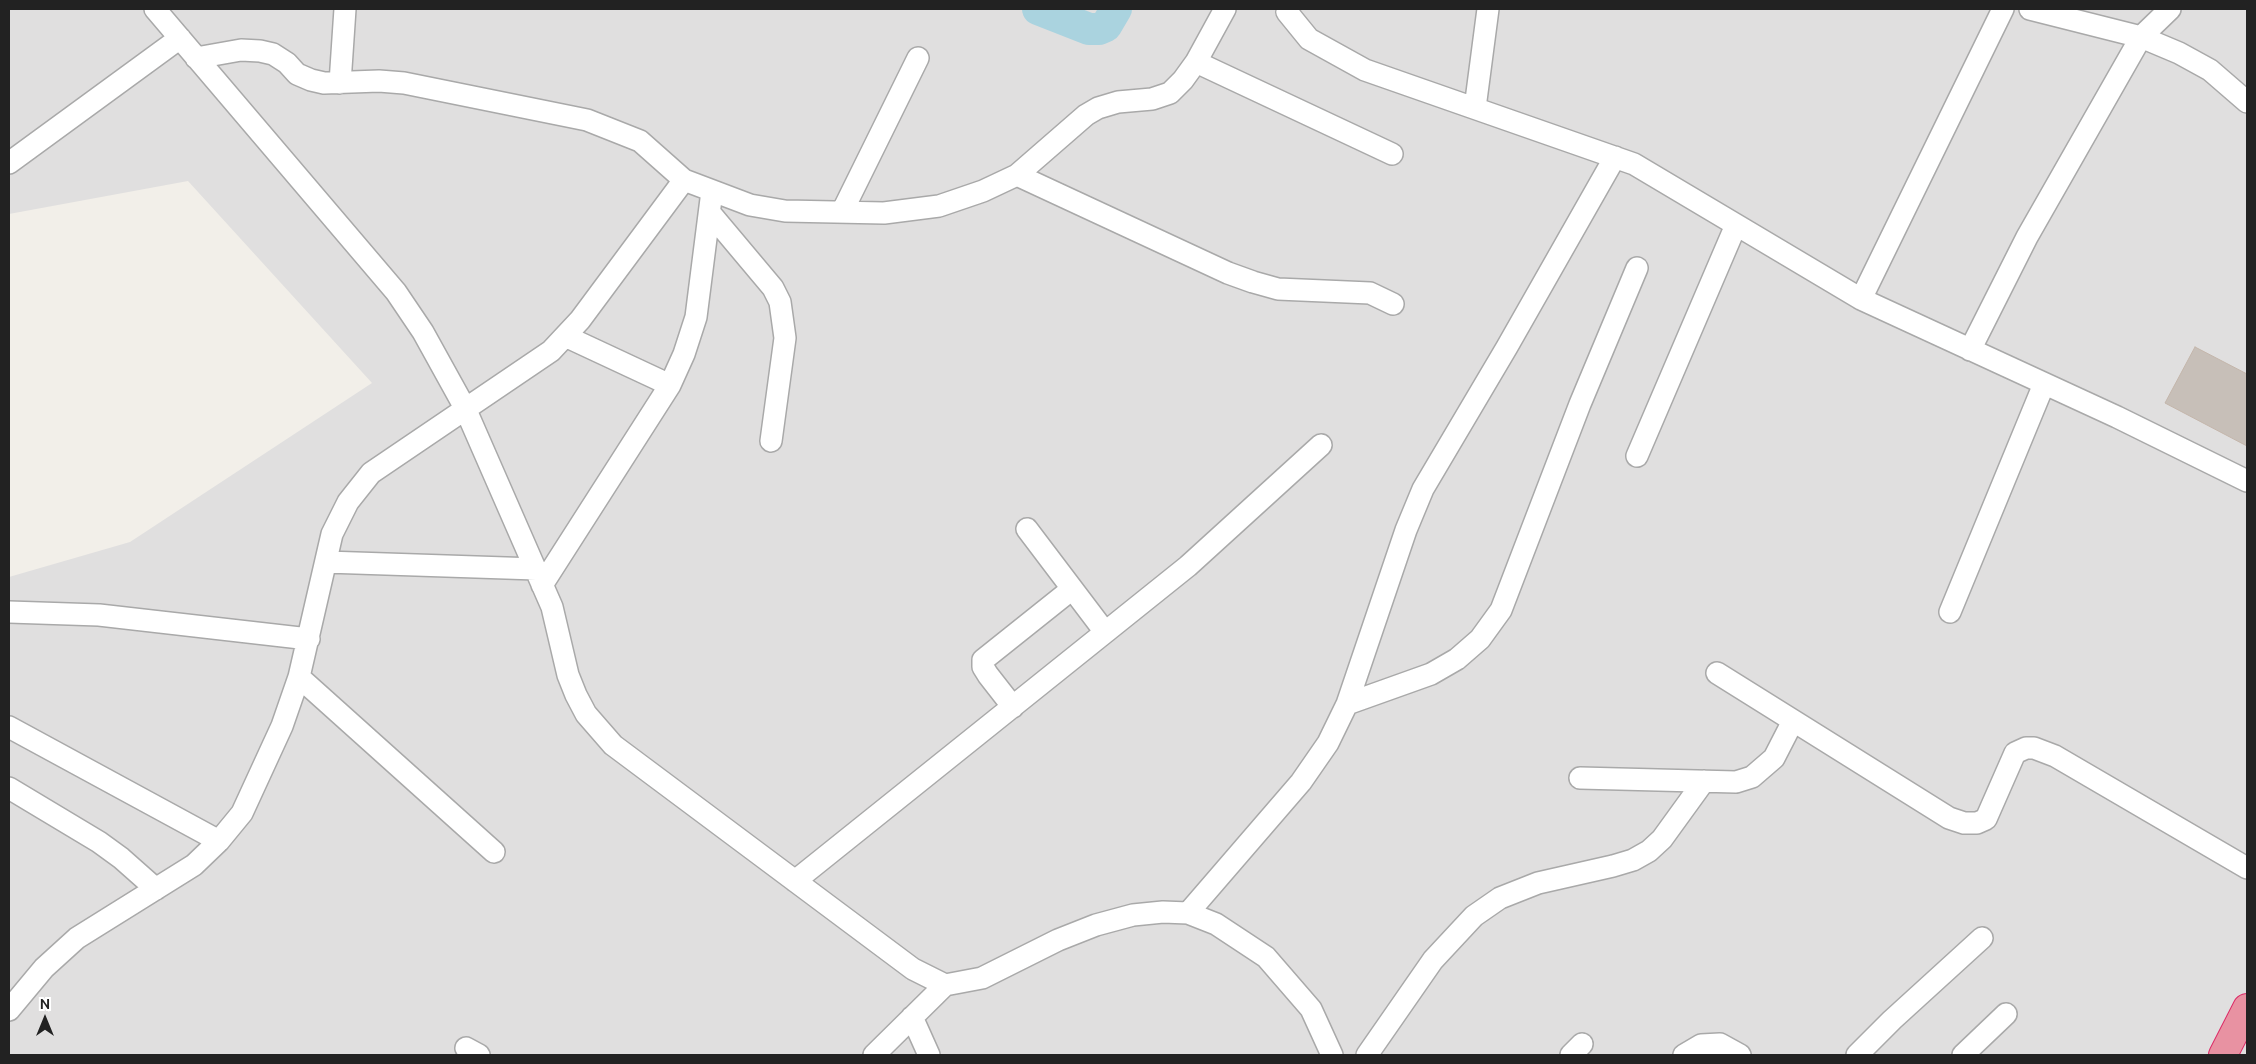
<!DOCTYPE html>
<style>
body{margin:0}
#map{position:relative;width:2256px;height:1064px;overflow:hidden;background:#f2efe9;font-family:Ubuntu,sans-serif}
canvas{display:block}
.frame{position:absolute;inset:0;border:10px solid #222;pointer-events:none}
.north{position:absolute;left:20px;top:994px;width:50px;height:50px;-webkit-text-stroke:4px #fff;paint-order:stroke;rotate:0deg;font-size:14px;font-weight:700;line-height:20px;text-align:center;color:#222}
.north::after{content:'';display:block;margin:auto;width:18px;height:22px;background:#222;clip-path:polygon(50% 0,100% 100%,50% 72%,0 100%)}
</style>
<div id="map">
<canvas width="2256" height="1064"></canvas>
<div class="frame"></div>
<div class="north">N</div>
</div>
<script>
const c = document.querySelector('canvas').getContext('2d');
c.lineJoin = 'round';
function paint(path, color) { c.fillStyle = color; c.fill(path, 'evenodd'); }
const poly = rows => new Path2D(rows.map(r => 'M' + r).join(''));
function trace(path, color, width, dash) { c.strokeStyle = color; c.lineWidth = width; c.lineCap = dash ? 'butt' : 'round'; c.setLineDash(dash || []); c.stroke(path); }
const residential = poly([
 [9,9,2247,9,2247,1055,9,1055,9,577,130,542,372,383,188,181,9,214]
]);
const river = poly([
 [1038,9,1089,29,1099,29,1106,26,1116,9]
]);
const building = poly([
 [2195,347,2247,374,2247,446,2165,403,2195,347]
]);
const minor = poly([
 [155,9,396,292,423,332,465,408,552,607,568,675,576,695,586,714,613,745,913,969,945,985,982,978,1058,940,1096,925,1133,915,1163,912,1188,913,1216,924,1266,957,1311,1009,1332,1055],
 [1289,9,1287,12,1309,39,1365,70,1634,164,1861,299,2117,417,2247,481],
 [2030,9,2141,37,2179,53,2210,70,2247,102],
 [196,58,241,50,260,51,273,54,287,63,297,74,311,80,324,83,379,81,404,83,587,120,640,141,684,180,750,205,785,211,884,213,939,206,983,191,1017,175,1086,115,1098,108,1118,102,1152,99,1170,93,1183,80,1196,62,1225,9],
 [1196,62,1392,154],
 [340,83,345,9],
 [1475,108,1488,9],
 [9,163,180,38],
 [1017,175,1228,273,1253,282,1278,289,1370,293,1393,304],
 [842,212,918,58],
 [710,213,773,288,780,302,785,338,771,441],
 [1861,299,2003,9],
 [565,336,670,385],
 [1970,350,2027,237,2141,37,2170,9],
 [1637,456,1736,225],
 [1027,529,1105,632],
 [326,562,536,569],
 [542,585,670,385,684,354,696,317,712,191],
 [9,612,99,615,309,639],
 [1950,612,2044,384],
 [1717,673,1949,818,1964,823,1977,823,1986,819,2015,753,2026,748,2034,748,2055,756,2247,868],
 [299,677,494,852],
 [1347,704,1431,674,1457,659,1480,639,1501,610,1580,404,1637,268],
 [1013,707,988,675,983,667,983,660,1072,589],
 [9,727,219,841],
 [1580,778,1736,782,1752,777,1774,758,1793,721],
 [9,788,99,842,121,858,156,889],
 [795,881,1188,566,1321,445],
 [1188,913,1301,782,1328,743,1347,704,1406,530,1423,489,1507,347,1615,157],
 [9,1010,44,968,77,938,194,865,219,841,242,813,282,726,299,677,332,534,348,502,371,473,551,351,580,320,684,180],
 [912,1017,929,1055],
 [466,1048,479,1055],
 [874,1055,945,985],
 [1367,1055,1433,960,1474,916,1500,898,1538,883,1613,866,1633,860,1649,851,1662,839,1704,781],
 [1571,1055,1582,1044],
 [1684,1055,1701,1045,1720,1044,1740,1055],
 [1857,1055,1892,1020,1982,938],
 [1963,1055,2006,1014]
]);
const highway = poly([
 [2223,1055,2247,1008]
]);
paint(residential, '#e0dfdf');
trace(river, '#aad3df', 32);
paint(building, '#c7bfb8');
trace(building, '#c4b6ab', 1);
trace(minor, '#a9a9a9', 24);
trace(highway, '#dc2a67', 30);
trace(minor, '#fff', 21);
trace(highway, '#e892a2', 28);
</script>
